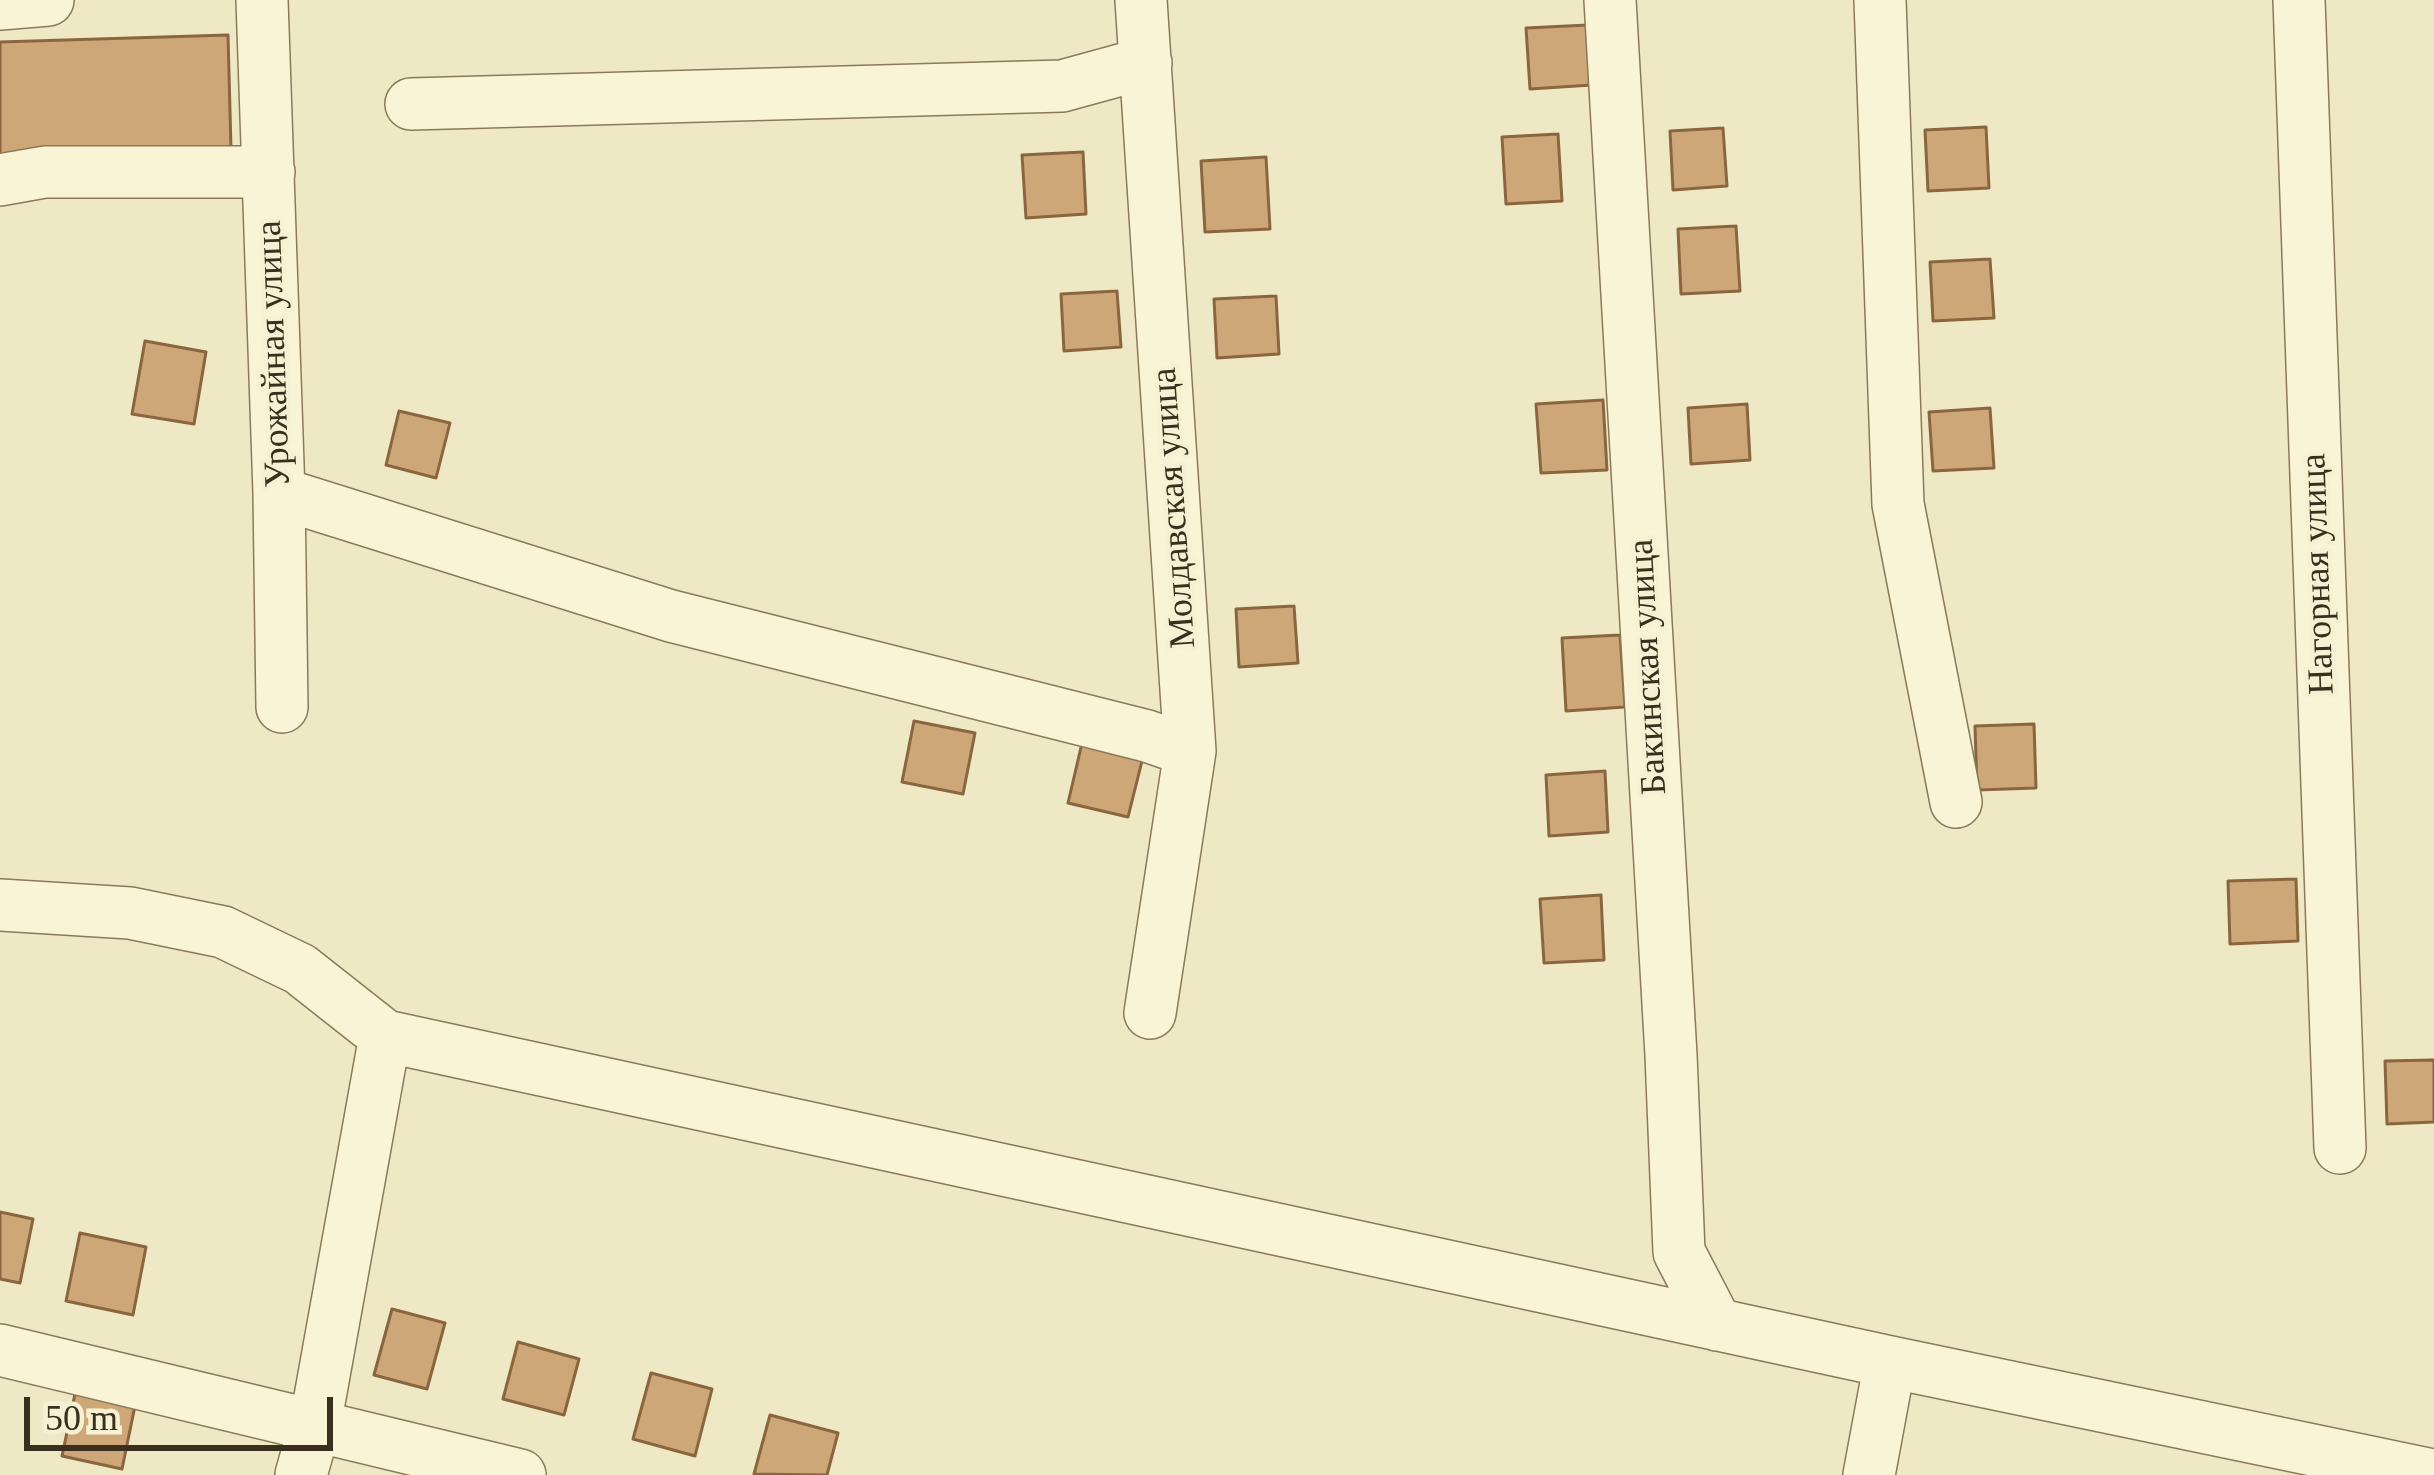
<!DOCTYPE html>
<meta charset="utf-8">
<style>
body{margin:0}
#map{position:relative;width:2434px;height:1475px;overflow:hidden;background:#efe8c4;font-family:Georgia,serif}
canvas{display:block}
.scale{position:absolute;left:24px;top:1397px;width:309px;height:54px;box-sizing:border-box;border:6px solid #3a2f1e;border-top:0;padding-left:15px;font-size:36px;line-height:42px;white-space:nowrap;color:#3a2f1e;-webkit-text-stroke:9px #f6f1d3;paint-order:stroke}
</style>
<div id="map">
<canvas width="2434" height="1475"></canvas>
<div class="scale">50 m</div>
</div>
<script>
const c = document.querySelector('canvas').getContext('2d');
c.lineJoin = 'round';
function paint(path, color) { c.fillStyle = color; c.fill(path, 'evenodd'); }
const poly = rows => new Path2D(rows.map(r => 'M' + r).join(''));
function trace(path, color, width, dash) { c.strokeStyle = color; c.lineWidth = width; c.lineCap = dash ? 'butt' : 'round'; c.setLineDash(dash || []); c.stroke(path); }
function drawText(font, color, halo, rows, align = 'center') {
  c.font = font + ' Georgia,serif'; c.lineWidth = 9; c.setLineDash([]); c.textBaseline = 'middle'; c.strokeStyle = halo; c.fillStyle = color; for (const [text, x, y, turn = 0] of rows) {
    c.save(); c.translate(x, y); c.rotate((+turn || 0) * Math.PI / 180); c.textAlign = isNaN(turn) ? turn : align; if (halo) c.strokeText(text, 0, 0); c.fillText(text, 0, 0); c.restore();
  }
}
const building = poly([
 [1588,25,1592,85,1530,89,1526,28,1588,25],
 [228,35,231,149,0,156,0,42,228,35],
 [1986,127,1989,188,1928,191,1925,130,1986,127],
 [1723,128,1727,186,1673,190,1670,131,1723,128],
 [1558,134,1562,201,1506,204,1502,137,1558,134],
 [1083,152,1086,214,1026,218,1022,155,1083,152],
 [1266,157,1270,229,1205,232,1201,161,1266,157],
 [1736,226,1740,291,1681,294,1678,229,1736,226],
 [1990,259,1994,318,1933,321,1930,262,1990,259],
 [1117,291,1121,347,1064,351,1061,294,1117,291],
 [1276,296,1279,354,1217,358,1214,299,1276,296],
 [145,341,206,352,194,424,132,414,145,341],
 [1603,400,1607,470,1541,473,1536,404,1603,400],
 [1747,404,1750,460,1691,464,1688,408,1747,404],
 [1990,408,1994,468,1933,471,1929,412,1990,408],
 [399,411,450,423,436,478,386,465,399,411],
 [1294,606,1298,663,1239,667,1236,609,1294,606],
 [1620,635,1625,707,1566,711,1562,638,1620,635],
 [914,721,975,733,963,794,902,782,914,721],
 [2034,724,2036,788,1977,790,1975,726,2034,724],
 [1082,743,1143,757,1128,817,1068,803,1082,743],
 [1605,771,1608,832,1549,836,1546,775,1605,771],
 [2296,879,2298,941,2230,944,2228,881,2296,879],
 [1601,895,1604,960,1544,963,1540,899,1601,895],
 [2434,1060,2434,1122,2387,1124,2385,1061,2434,1060],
 [0,1212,33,1219,20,1283,0,1279,0,1212],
 [80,1233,146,1247,133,1315,66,1301,80,1233],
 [392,1309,445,1323,427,1389,374,1375,392,1309],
 [518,1342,579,1359,564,1415,503,1399,518,1342],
 [651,1373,712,1389,695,1456,633,1439,651,1373],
 [76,1389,136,1401,122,1469,62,1456,76,1389],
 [770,1415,838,1433,827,1475,754,1474,770,1415]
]);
const minor = poly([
 [262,0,279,493,282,707],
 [1141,0,1190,751,1150,1013],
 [1610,0,1671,1055,1679,1252,1717,1325],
 [1880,0,1898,504,1956,802],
 [2299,0,2340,1148],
 [0,4,48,0],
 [411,104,1062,86,1146,63],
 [0,180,45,172,269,172],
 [279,493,671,616,1147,736,1190,751],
 [0,905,130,913,223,932,300,969,385,1036,1890,1362,2433,1475],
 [0,1350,520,1475],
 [301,1475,315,1425,385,1036],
 [1869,1475,1890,1362]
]);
const streetNames = [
 ["Урожайная улица",275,354,-92],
 ["Молдавская улица",1175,508,-94],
 ["Нагорная улица",2319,574,-92],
 ["Бакинская улица",1649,667,-93]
];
paint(building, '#cea779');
trace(building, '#8a663f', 3);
trace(minor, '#8a7a5a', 54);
trace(minor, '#faf4d7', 51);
drawText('36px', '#3a2f1e', '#f6f1d3', streetNames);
</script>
